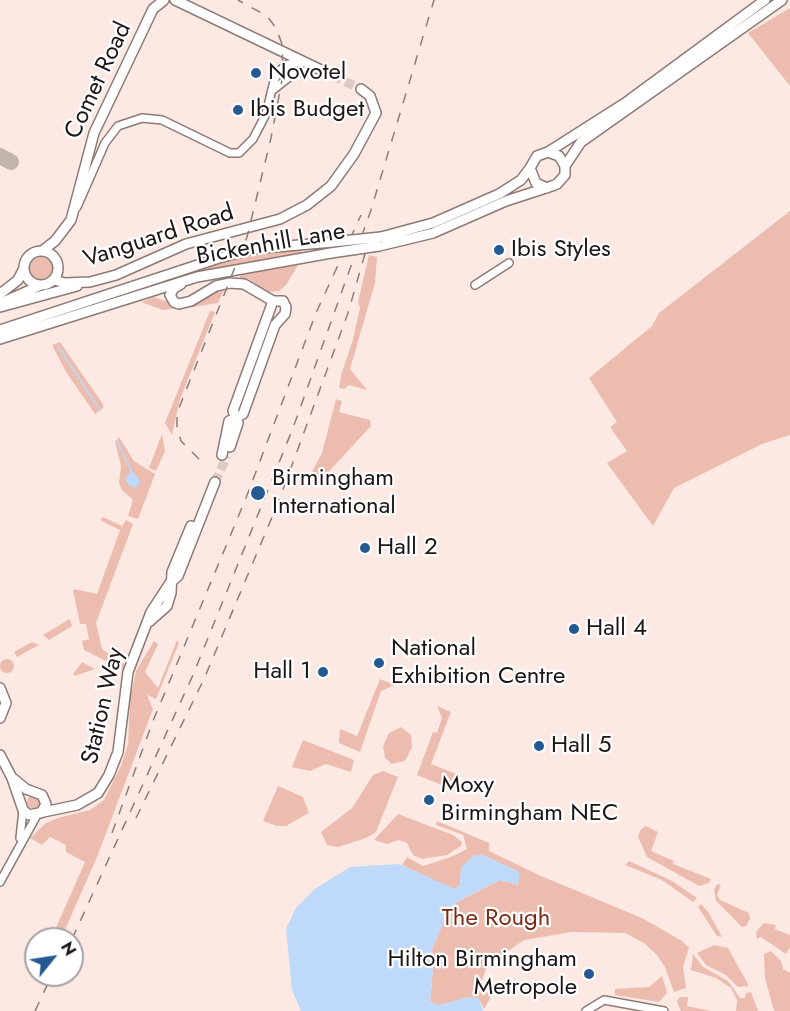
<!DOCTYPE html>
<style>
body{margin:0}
#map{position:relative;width:790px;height:1011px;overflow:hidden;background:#fde9e3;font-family:Jost,sans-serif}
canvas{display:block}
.north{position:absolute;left:24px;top:927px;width:60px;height:60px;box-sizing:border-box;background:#fff;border:2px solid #a4a1a1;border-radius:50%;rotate:60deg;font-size:16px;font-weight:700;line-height:24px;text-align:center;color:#1c1513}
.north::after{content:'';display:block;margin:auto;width:21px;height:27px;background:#255992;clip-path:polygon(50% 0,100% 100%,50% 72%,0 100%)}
</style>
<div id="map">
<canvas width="790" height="1011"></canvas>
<div class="north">N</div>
</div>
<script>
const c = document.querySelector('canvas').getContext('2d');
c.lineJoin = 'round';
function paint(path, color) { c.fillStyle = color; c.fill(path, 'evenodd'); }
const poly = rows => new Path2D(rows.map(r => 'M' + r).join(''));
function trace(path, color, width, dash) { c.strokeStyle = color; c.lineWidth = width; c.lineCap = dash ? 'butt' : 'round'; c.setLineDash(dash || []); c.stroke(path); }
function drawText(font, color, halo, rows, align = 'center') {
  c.font = font + ' Jost,sans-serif'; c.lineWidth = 4.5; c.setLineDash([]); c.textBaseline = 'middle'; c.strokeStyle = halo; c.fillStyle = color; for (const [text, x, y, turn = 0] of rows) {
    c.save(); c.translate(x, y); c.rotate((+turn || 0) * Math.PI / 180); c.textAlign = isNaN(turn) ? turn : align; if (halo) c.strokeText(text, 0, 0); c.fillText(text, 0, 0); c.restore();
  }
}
const green = poly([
 [790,8,790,86,748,33],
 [790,211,790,435,762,444,674,488,653,526,607,463,627,451,610,427,617,422,589,378,652,326,659,313],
 [302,248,301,253,220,269,136,291,0,336,0,334,230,259,264,252],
 [369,255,377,257,375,283,350,369,367,390,349,385,344,389,339,388,342,372,352,343,360,308,358,302],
 '29 269a12 12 0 1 1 24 0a12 12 0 1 1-24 0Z',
 [295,264,298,265,286,285,279,291,266,292,249,279,240,278,240,275],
 [225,288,218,303,187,308,215,290],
 [154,297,171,303,179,308,163,310,141,302],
 [210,311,215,312,180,399,172,435,165,423],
 [60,342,103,404,103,408,95,414,66,372,52,345],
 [336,399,342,401,339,412,370,420,371,426,323,478,315,483,308,479,322,453],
 [162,434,165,451,156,471,149,468],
 [119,437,134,461,155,474,138,519,128,516,133,500,122,490,119,483,121,466,115,442],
 [103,517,122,526,126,520,133,524,96,623,102,649,125,665,122,669,84,650,82,641,89,639,86,624,80,624,73,591,74,589,97,594,120,530,100,520],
 [70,619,72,626,49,640,43,635],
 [177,640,179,643,156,699,147,695,153,709,97,857,61,939,51,939,85,862,66,852,66,845,50,837,42,845,30,838,46,823,58,818,90,810,104,800,121,766,128,744,130,699,136,671,154,641,158,644,145,672,158,688],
 [32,642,39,645,17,657,14,652],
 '0 666a7 7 0 1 1 14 0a7 7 0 1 1-14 0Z',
 [82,662,95,669,75,676,73,674],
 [380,679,395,685,381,691,360,752,339,743,340,729,357,736],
 [437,706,451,712,431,764,459,775,454,787,449,788,417,775,433,732,437,733,442,718],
 [401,727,411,735,412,747,405,761,392,764,385,758,383,746,389,733],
 [303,740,354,760,351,772,326,764,310,771,292,767],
 [383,771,398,777,376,832,366,838,338,847,327,845,321,832,352,808,373,775],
 [278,786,303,797,309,813,286,826,277,826,263,821],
 '27 802a7 7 0 1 1 14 0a7 7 0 1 1-14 0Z',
 [398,814,453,835,462,842,461,846,447,855,422,859,413,855,407,843,399,840,387,844,374,840],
 [437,821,489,843,489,851,541,876,642,918,682,941,689,948,683,967,686,988,674,992,665,967,656,954,644,943,625,933,572,932,524,940,504,954,491,953,480,987,492,995,484,1009,479,999,469,997,440,1005,430,1002,433,968,432,949,445,919,457,902,500,880,518,885,512,870,483,855,461,867,460,885,455,890,402,865,407,857,423,866,451,857,467,849,463,835,436,825],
 [646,826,658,832,651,851,674,861,673,864,711,879,709,883,699,886,647,857,638,837,641,829],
 [629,861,672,881,697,898,693,902,662,880,625,865],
 [717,884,721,885,717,895,720,900,749,913,750,919,746,926,742,927,716,901,714,890],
 [701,904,709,913,722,937,717,936,698,907],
 [764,923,776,925,775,929,790,935,790,947,786,954,761,937,757,939,756,932],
 [714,945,728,948,749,986,738,987,726,975,706,965,697,953],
 [771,951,781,961,783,969,790,973,790,1011,775,1011,773,1008,765,978,764,954],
 [693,954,703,967,728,981,740,998,745,998,746,993,751,992,758,1011,736,1011,737,1000,731,988,716,978,691,970],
 [662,976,667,993,659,1002,615,995,615,989,649,987],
 [680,997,688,997,687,1006,711,1011,681,1011,677,1001]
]);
const water = poly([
 [131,470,141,481,136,488,130,486,125,480],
 [474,855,483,855,520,872,518,885,500,880,457,902,445,919,432,949,433,968,430,1002,440,1005,469,997,479,999,483,1011,301,1011,292,990,286,929,296,908,315,889,350,867,399,864,455,889,460,885,461,867]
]);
const stream = poly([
 [58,346,99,409],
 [117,441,131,470]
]);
const taxiway = poly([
 [0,156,11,162]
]);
const secondaryTunnel = poly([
 [321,70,361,89],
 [215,482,227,456]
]);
const street = poly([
 [273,90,293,74,317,68],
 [77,207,105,143,118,126,142,118,162,120,230,153,239,153,253,139,266,114,274,81,279,71,288,64,302,62],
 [475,285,509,263],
 [20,838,23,810],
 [0,882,37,815],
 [586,1011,604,1000,664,1011]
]);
const secondary = poly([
 [175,0,321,70],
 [548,152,625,103,765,0],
 [565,166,581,142,782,0],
 [381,237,433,223,499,194,521,180,530,168],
 [379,246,433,233,506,201,552,186,557,184,565,175,565,166,559,156,548,152,537,156,530,168,536,183,547,188],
 '24 268a17 17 0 1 1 34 0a17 17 0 1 1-34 0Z',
 [42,251,55,241,71,220,94,133,153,9,164,0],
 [54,280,65,283,90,282,116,275,186,244,280,219,307,205,331,186,354,154,376,113,370,96,361,89],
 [181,284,174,288,170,295,174,302,179,304,191,301,216,286,230,283,244,284,273,301,283,301,286,307,285,314,275,325,243,414,229,421,222,455],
 [0,294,18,280,23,270],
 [3,302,39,286],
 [0,307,77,286],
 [0,330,219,258,253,249,333,242],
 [0,339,197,277,331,253],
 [230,447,238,423,233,411,273,301],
 [149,622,167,606,171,593,172,572,191,526],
 [0,688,6,703,0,718],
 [0,755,12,778,23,810,29,815,77,805,98,793,109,775,118,752,128,672,151,612,170,583,178,576,215,482],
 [14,779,26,789,42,795,46,804,41,813]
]);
const rail = poly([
 [199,459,181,441,177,427,177,413,247,237,271,138,283,75,282,44,276,28,267,16,238,0],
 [136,818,204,679,278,503,348,313,373,226],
 [112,833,153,721,246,498,316,313,361,215],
 [72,939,193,675,293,428,371,210,434,0],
 [35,1011,52,975]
]);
const secondaryBridge = poly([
 [333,242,381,237],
 [331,253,379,246]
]);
const markers = [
 [256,73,6,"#255992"],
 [238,110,6,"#255992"],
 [499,250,6,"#255992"],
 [258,493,8,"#255992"],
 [365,548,6,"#255992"],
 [574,629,6,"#255992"],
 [379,663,6,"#255992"],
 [323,672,6,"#255992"],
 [539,746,6,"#255992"],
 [429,800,6,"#255992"],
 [589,974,6,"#255992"]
];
const poiNames = [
 ["Novotel",268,73],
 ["Ibis Budget",250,110],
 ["Ibis Styles",511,250],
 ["Birmingham",272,479],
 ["International",272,507],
 ["Hall 2",377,548],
 ["Hall 4",586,629],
 ["National",391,649],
 ["Exhibition Centre",391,677],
 ["Hall 1",311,672,"right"],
 ["Hall 5",551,746],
 ["Moxy",441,786],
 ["Birmingham NEC",441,814],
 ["Hilton Birmingham",577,960,"right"],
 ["Metropole",577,988,"right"]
];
const streetNames = [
 ["Comet Road",99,81,-65],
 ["Vanguard Road",159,237,-18],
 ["Bickenhill Lane",271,245,-10],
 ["Station Way",104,706,-77]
];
const parkNames = [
 ["The Rough",496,919]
];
paint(green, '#ecbdaf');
paint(water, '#bed9f9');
trace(stream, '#bed9f9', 1.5);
trace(taxiway, '#c4b4ae', 16);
trace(secondaryTunnel, '#dbc9c4', 9, [9, 4.5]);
trace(street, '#8d7a75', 10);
trace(secondary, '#8d7a75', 12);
trace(street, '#fff', 7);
trace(secondary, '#fff', 9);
trace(rail, '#8b7e7a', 1.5, [10, 10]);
trace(secondaryBridge, '#8d7a75', 12, []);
trace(secondaryBridge, '#fff', 9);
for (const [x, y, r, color] of markers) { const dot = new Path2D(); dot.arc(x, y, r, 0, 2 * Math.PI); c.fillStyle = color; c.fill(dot); trace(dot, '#fff', 2); }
drawText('24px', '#1c1513', '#fff', poiNames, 'left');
drawText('24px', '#1c1513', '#fff', streetNames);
drawText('24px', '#7b2a13', '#fff', parkNames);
</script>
